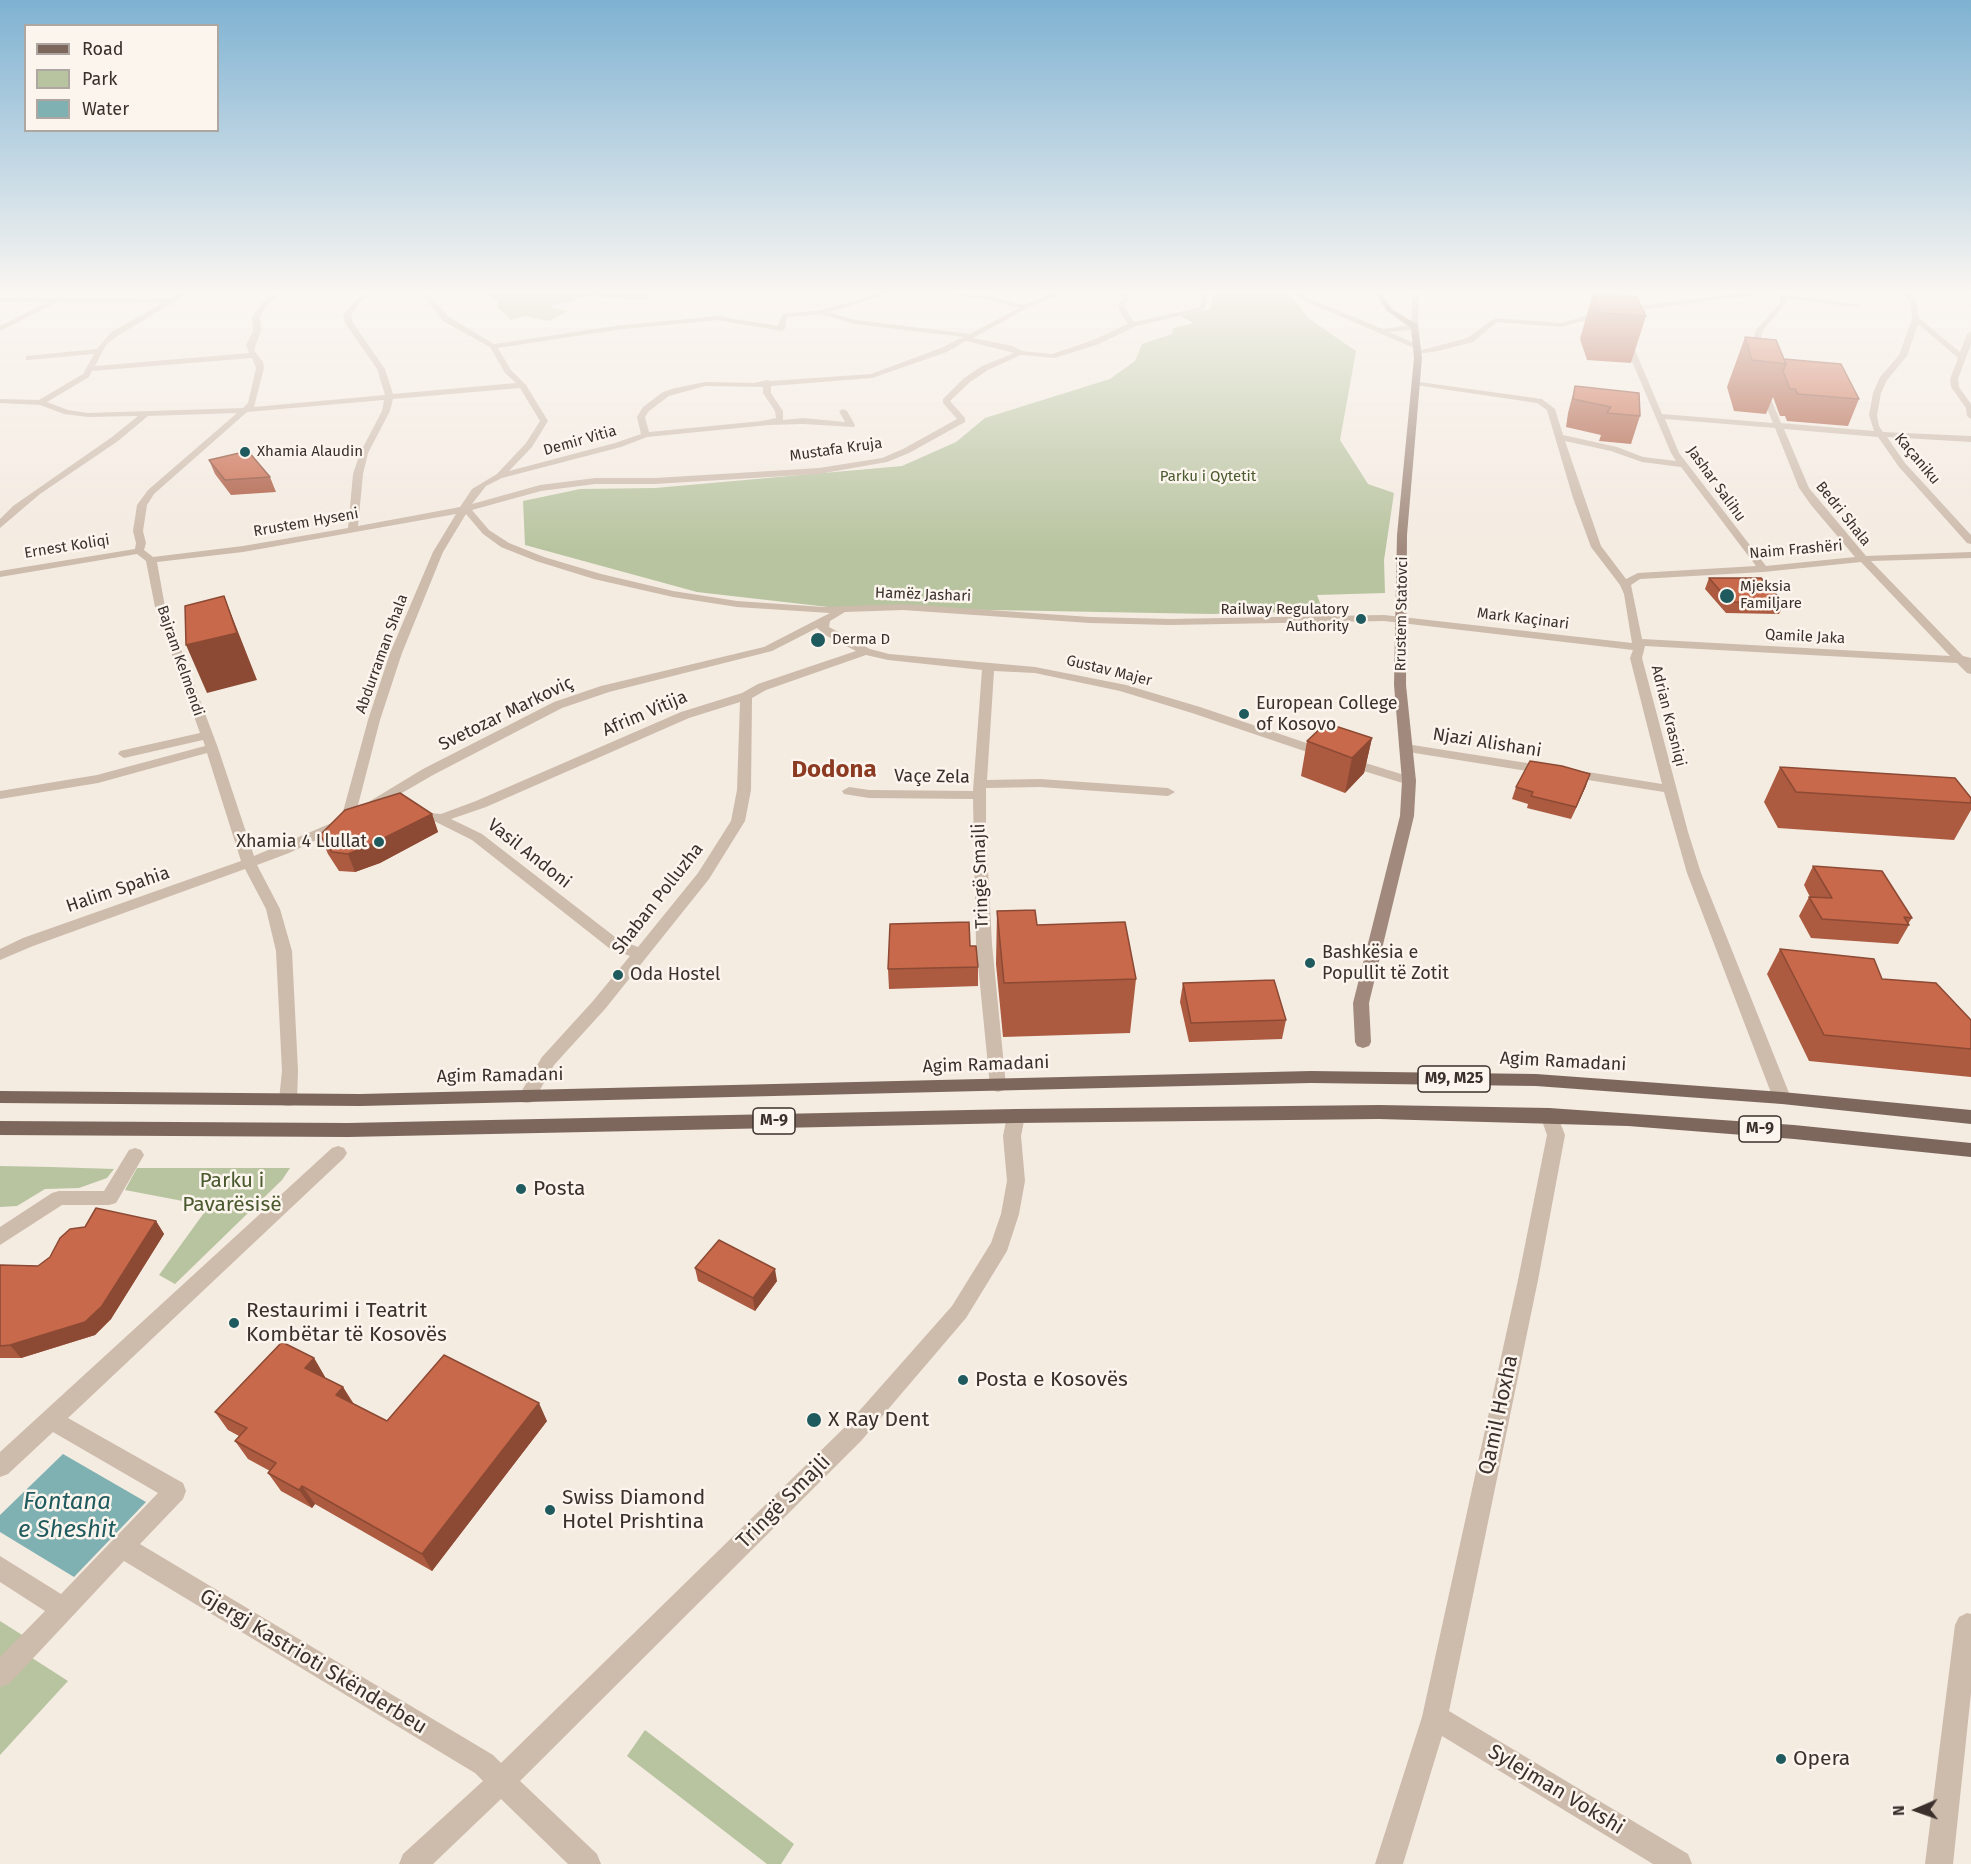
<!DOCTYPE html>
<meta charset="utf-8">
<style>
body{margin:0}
#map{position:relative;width:1971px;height:1864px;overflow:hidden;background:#f4ebe1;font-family:"Fira Sans",sans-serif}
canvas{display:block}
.legend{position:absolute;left:24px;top:24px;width:195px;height:108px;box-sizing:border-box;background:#fbf5ee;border:2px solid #aea6a0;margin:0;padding:8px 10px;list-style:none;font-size:18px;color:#3b302b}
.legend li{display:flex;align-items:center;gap:12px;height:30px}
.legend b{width:30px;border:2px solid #aea6a0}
.north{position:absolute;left:1887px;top:1780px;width:60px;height:60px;-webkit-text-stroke:4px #fbf5ee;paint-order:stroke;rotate:268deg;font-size:16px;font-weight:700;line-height:24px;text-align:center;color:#3b302b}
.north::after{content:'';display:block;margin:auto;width:21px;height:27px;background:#3b302b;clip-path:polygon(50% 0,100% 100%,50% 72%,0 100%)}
</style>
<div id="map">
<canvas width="1971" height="1864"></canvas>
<ul class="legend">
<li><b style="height:8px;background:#7d675c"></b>Road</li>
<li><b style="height:16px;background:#b8c4a0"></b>Park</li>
<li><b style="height:16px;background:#7fb0b2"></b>Water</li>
</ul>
<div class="north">N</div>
</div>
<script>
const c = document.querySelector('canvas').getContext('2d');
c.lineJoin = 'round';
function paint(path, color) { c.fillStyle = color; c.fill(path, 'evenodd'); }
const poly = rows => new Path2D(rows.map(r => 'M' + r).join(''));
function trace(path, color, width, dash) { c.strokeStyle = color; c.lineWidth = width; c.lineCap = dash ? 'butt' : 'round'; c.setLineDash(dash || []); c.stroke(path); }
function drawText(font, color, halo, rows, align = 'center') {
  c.font = font + ' "Fira Sans",sans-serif'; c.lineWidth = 5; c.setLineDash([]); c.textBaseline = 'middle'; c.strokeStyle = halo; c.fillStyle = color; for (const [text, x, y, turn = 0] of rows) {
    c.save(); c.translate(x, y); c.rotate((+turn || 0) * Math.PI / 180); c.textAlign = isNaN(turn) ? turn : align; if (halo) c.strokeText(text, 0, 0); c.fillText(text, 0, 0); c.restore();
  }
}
const green = poly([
 [481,289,639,289,650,290,647,300,614,299,593,295,567,303,556,304,549,307,568,311,549,321,525,316,511,320,498,308,498,302],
 [1217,289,1286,289,1308,318,1356,351,1340,440,1368,484,1394,493,1384,560,1385,593,1317,595,1323,611,1211,614,828,607,697,592,525,545,523,501,580,489,655,488,902,466,956,442,985,418,1110,379,1135,361,1142,344,1172,334,1173,328,1194,323,1180,316,1210,309,1214,291],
 [0,1166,51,1167,114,1169,107,1178,79,1188,45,1189,17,1206,0,1207],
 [137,1168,290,1168,282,1180,175,1284,159,1275,209,1206,125,1190],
 [0,1621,27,1638,0,1666],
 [29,1656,68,1681,0,1755,0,1687],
 [645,1730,794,1844,781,1864,767,1864,627,1756]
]);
const water = poly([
 [63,1454,146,1502,74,1577,0,1532,0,1515]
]);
const street = poly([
 [187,289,195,289,116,337,106,345,95,366,249,353,246,345,253,331,252,317,262,303,281,289,288,289,267,305,260,317,261,331,254,350,263,362,264,368,254,407,385,395,377,369,345,323,343,315,358,298,371,289,379,289,362,300,351,315,353,323,385,369,393,394,516,383,505,373,490,347,443,321,418,289,424,289,449,317,494,344,615,326,717,316,778,326,782,314,821,310,875,295,853,289,883,292,905,289,829,312,855,320,970,334,1019,308,989,300,918,289,989,296,1024,305,1062,289,1071,289,1027,308,973,338,1013,346,1022,351,1052,354,1093,340,1128,324,1119,310,1118,306,1123,297,1119,289,1125,289,1129,297,1124,306,1134,322,1197,308,1200,306,1203,289,1209,289,1206,307,1201,311,1136,326,1099,344,1055,358,1021,355,988,370,970,382,950,401,965,418,965,422,909,453,887,462,819,474,655,484,595,484,541,491,472,510,489,530,509,543,544,557,601,574,673,591,737,601,824,607,903,604,1090,617,1170,619,1384,615,1632,643,1624,594,1620,585,1591,547,1573,498,1547,410,1537,403,1415,385,1411,383,1412,381,1542,399,1555,409,1563,435,1617,447,1643,457,1676,461,1671,453,1622,338,1626,336,1630,338,1662,414,1773,423,1758,387,1762,385,1766,387,1781,423,1874,431,1869,415,1873,393,1880,377,1899,355,1912,319,1910,301,1899,289,1906,289,1916,300,1919,318,1960,352,1967,334,1971,332,1971,344,1958,379,1959,387,1971,404,1971,419,1967,416,1966,408,1951,387,1950,379,1958,358,1918,324,1907,356,1887,380,1881,393,1877,415,1879,426,1883,432,1971,436,1971,442,1887,437,1905,463,1971,535,1971,544,1967,543,1899,467,1878,437,1784,429,1809,488,1866,556,1971,552,1971,558,1871,561,1963,656,1971,658,1971,674,1967,673,1957,663,1645,646,1642,658,1688,832,1701,873,1791,1098,1788,1103,1782,1104,1776,1103,1773,1098,1687,873,1664,792,1569,777,1563,773,1569,769,1662,784,1630,658,1633,650,1384,621,1170,625,1090,623,903,610,845,612,830,621,829,627,870,649,889,654,1035,667,1126,685,1200,707,1327,750,1329,753,1327,756,1319,756,1192,713,1120,691,1035,673,994,671,987,780,1040,779,1168,788,1175,792,1168,796,1040,787,986,788,986,833,992,944,1006,1086,1004,1090,998,1092,992,1090,990,1086,976,944,973,799,869,798,844,794,842,791,849,787,869,790,973,791,982,670,888,660,866,655,766,690,752,698,751,790,745,821,709,879,605,1009,554,1065,533,1102,527,1103,521,1102,518,1097,542,1057,593,1001,630,956,609,948,472,840,430,819,428,816,430,813,441,814,476,801,681,712,742,693,758,684,856,651,827,636,817,628,772,651,609,692,562,708,433,775,369,812,364,813,357,809,355,819,346,826,289,853,257,865,280,909,292,951,298,1071,297,1100,294,1105,288,1106,282,1105,279,1100,282,1071,276,951,266,909,245,869,33,946,0,960,0,949,23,938,241,861,207,753,98,783,0,799,0,791,97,775,205,746,203,740,124,758,118,754,120,751,200,733,155,607,146,561,137,554,0,577,0,571,135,549,136,543,133,531,137,505,148,490,237,413,148,416,118,441,40,494,0,528,0,519,13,506,112,437,138,416,88,417,64,414,40,405,0,403,0,399,39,400,83,374,94,354,29,360,26,360,26,356,97,349,110,333,163,303,57,302,0,331,0,326,48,302,0,302,0,298,169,299,187,289],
 [821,314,854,324,963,337,941,348,871,374,771,381,767,380,754,383,705,382,675,388,663,392,643,407,637,417,641,434,615,443,509,471,532,447,548,421,526,385,511,370,498,348,615,330,717,320,781,331,785,329,787,317,821,314],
 [966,341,1014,353,982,366,964,378,943,399,943,403,957,419,903,449,882,458,819,468,655,478,595,478,540,485,472,504,486,486,502,478,621,447,647,437,769,425,803,424,854,427,855,425,847,411,843,409,839,411,845,422,803,418,783,420,783,411,771,393,771,386,872,378,947,352,966,341],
 [252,358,256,368,248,403,243,408,88,413,68,410,47,402,89,377,92,371,252,358],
 [705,386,763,387,763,393,775,411,776,418,762,421,649,432,645,417,649,411,669,396,705,386],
 [520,388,540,421,526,443,497,474,472,489,460,507,358,526,363,474,368,453,390,411,393,399,520,388],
 [384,400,382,411,360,453,353,474,348,528,243,546,153,557,144,550,146,543,143,531,147,505,154,494,247,412,384,400],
 [1665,419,1775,428,1799,488,1811,505,1855,557,1766,566,1679,453,1665,419],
 [1565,441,1611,451,1642,462,1681,467,1756,566,1638,573,1626,579,1601,546,1565,441],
 [456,514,433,552,390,653,368,720,341,819,254,856,218,748,165,607,157,562,243,552,456,514],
 [466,514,483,534,501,547,536,561,594,579,673,597,737,607,830,613,764,647,601,686,554,702,423,769,357,809,380,720,402,653,443,552,466,514],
 [1861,562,1950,656,1642,639,1631,585,1640,579,1763,572,1861,562],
 [740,702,737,790,731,821,698,873,638,947,619,940,482,834,451,819,486,807,689,718,740,702],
 [1289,289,1296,289,1307,298,1383,329,1411,325,1413,289,1419,289,1418,329,1389,332,1421,346,1414,348,1303,300,1289,289],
 [1522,289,1607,289,1607,290,1604,292,1525,292,1522,289],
 [1775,289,1785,289,1786,295,1860,305,1857,307,1787,299,1786,303,1763,330,1757,350,1757,359,1753,361,1749,359,1749,350,1756,330,1781,302,1779,292,1608,314,1561,327,1497,322,1473,342,1438,351,1418,354,1414,352,1467,338,1495,318,1561,323,1607,310,1775,289],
 [1406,744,1546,766,1552,770,1546,774,1402,751,1400,748,1402,745,1406,744],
 [1346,757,1414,778,1416,781,1409,785,1341,764,1340,761,1346,757],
 [1549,1108,1555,1110,1565,1135,1538,1280,1449,1711,1688,1854,1692,1864,1653,1864,1442,1736,1403,1864,1375,1864,1422,1717,1518,1280,1547,1135,1540,1115,1543,1110,1549,1108],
 [1016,1109,1022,1111,1025,1116,1021,1136,1025,1181,1019,1214,1007,1251,966,1318,861,1441,520,1781,597,1854,601,1864,568,1864,501,1799,433,1864,399,1864,403,1854,483,1781,475,1773,124,1561,9,1684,0,1687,0,1657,45,1611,0,1582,0,1556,61,1594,158,1493,53,1432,8,1474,0,1477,0,1452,332,1148,338,1146,344,1148,347,1153,344,1158,68,1418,183,1483,186,1491,183,1499,140,1544,493,1755,501,1763,845,1427,952,1306,991,1243,1001,1214,1007,1181,1003,1136,1007,1116,1010,1111,1016,1109],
 [135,1148,141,1150,144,1155,116,1203,109,1205,62,1205,0,1245,0,1227,52,1193,59,1191,104,1191,129,1150,135,1148],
 [1967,1613,1971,1614,1971,1693,1953,1864,1925,1864,1955,1625,1959,1617,1967,1613]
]);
const secondary = poly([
 [1372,289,1378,289,1392,309,1418,325,1422,358,1407,535,1406,685,1416,781,1414,816,1369,1003,1371,1042,1369,1046,1363,1048,1357,1046,1355,1042,1353,1003,1400,816,1402,781,1394,685,1397,535,1414,358,1411,328,1387,311,1372,289]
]);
const primary = poly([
 [1311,1071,1536,1074,1782,1092,1971,1110,1971,1124,1782,1104,1536,1086,1311,1083,360,1106,0,1103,0,1091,360,1094,1311,1071],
 [1379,1105,1549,1108,1794,1125,1971,1143,1971,1157,1794,1139,1628,1126,1379,1119,1016,1123,348,1137,0,1135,0,1121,348,1123,1016,1109,1379,1105]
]);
const wall = poly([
 [1593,293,1646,316,1631,363,1587,360,1580,339],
 [1745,337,1859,399,1848,426,1787,421,1785,416,1780,416,1773,397,1766,414,1734,411,1727,387],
 [1575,386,1640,416,1631,444,1599,441,1601,435,1566,427,1568,413],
 [209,460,270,477,276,492,231,495,215,474],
 [1709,578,1784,603,1779,614,1726,613,1705,589],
 [1372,738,1364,773,1345,793,1301,776,1307,741],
 [1780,767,1971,798,1971,810,1954,840,1778,828,1764,802],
 [1586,786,1571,819,1527,808,1528,804,1512,799,1516,787],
 [432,814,438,832,380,863,355,872,339,871,328,854,320,835],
 [1813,866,1912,918,1908,924,1909,925,1898,944,1811,938,1799,916,1809,897,1810,897,1804,885],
 [997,911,1037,925,1136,979,1130,1033,1003,1037,996,964],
 [970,946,978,967,978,986,889,989,888,969],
 [1780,949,1971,1020,1971,1077,1809,1061,1767,974],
 [1183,983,1286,1020,1282,1039,1189,1042,1180,1002],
 [156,1221,164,1234,111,1319,95,1335,21,1358,0,1358,0,1265,38,1266],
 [695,1268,777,1281,755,1311,698,1281],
 [314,1358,325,1377,325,1378,343,1387,354,1404,387,1421,547,1421,432,1571,315,1504,312,1508,281,1491,268,1473,270,1471,248,1459,235,1441,239,1436,228,1430,215,1412]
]);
const shadedWall = poly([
 [224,596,257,680,207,693,186,645],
 [1372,738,1364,773,1345,793,1352,758],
 [1590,774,1586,786,1571,819,1576,807],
 [432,814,438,832,380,863,355,872,348,854],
 [156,1221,164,1234,111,1319,95,1335,21,1358,10,1345],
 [775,1269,777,1281,755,1311,753,1298],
 [314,1358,325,1377,316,1387,305,1368],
 [343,1387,354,1406,336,1395],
 [539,1403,547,1421,432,1571,422,1554],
 [302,1486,315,1504,312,1508,299,1490]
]);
const building = poly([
 [1593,293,1636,296,1646,316,1601,313,1593,293],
 [1745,337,1776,340,1786,364,1752,360,1745,337],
 [1784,359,1841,364,1859,399,1798,394,1795,389,1790,389,1783,371,1786,364,1784,359],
 [1575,386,1639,393,1640,416,1607,413,1611,407,1573,399,1575,386],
 [248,451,270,477,225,480,209,460,248,451],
 [1709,578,1761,578,1784,603,1730,602,1709,578],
 [224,596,237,633,186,645,185,606,224,596],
 [1326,723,1372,738,1352,758,1307,741,1326,723],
 [1530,761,1562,766,1590,774,1576,807,1531,796,1533,792,1516,787,1530,761],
 [1780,767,1955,778,1971,798,1971,803,1796,792,1780,767],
 [400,793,432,814,372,844,348,854,332,852,320,835,345,810,400,793],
 [1813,866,1882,871,1912,918,1904,917,1909,925,1822,919,1809,897,1832,898,1813,866],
 [1035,910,1037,925,1125,922,1136,979,1004,983,997,911,1035,910],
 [969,922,970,946,976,946,978,967,888,969,890,924,969,922],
 [1780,949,1874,959,1882,979,1936,983,1971,1020,1971,1049,1824,1035,1780,949],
 [1274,980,1286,1020,1191,1023,1183,983,1274,980],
 [96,1208,156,1221,102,1306,85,1322,10,1345,0,1346,0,1265,38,1266,50,1257,60,1238,70,1229,85,1227,96,1208],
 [719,1240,775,1269,753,1298,695,1268,719,1240],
 [282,1342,314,1358,305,1368,343,1387,336,1395,387,1421,444,1355,539,1403,422,1554,302,1486,299,1490,268,1473,276,1463,235,1441,247,1428,215,1412,282,1342]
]);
const markers = [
 [245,452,6,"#1f5a5e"],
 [1727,596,8,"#1f5a5e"],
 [1361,619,6,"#1f5a5e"],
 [818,640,8,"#1f5a5e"],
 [1244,714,6,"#1f5a5e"],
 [379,842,6,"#1f5a5e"],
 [1310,963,6,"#1f5a5e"],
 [618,975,6,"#1f5a5e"],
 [521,1189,6,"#1f5a5e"],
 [234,1323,6,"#1f5a5e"],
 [963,1380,6,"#1f5a5e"],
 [814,1420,8,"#1f5a5e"],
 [550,1510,6,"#1f5a5e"],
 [1781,1759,6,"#1f5a5e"]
];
const farStreetnames = [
 ["Demir Vitia",580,441,-16],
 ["Mustafa Kruja",836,450,-8],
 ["Kaçaniku",1917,459,50],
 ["Jashar Salihu",1716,484,54],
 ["Bedri Shala",1843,514,51],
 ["Rrustem Hyseni",306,523,-10],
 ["Ernest Koliqi",67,547,-9],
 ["Naim Frashëri",1796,550,-5],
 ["Hamëz Jashari",923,595,2],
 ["Rrustem Statovci",1402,614,-89],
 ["Mark Kaçinari",1523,619,7],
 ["Qamile Jaka",1805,637,3],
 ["Abdurraman Shala",382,654,-70],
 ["Bajram Kelmendi",180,661,71],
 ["Gustav Majer",1109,671,14],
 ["Adrian Krasniqi",1668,716,76]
];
const farPoinames = [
 ["Xhamia Alaudin",257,452],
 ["Mjeksia",1740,587],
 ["Familjare",1740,604],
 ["Railway Regulatory",1349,610,"right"],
 ["Authority",1349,627,"right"],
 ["Derma D",832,640]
];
const farParknames = [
 ["Parku i Qytetit",1208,477]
];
const shields = [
 [1454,1079,72],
 [774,1121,42],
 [1760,1129,42]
];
const shieldNames = [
 ["M9, M25",1454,1079],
 ["M-9",774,1121],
 ["M-9",1760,1129]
];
const poiNames = [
 ["European College",1256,704],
 ["of Kosovo",1256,725],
 ["Xhamia 4 Llullat",367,842,"right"],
 ["Bashkësia e",1322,953],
 ["Popullit të Zotit",1322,974],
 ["Oda Hostel",630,975]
];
const streetNames = [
 ["Svetozar Markoviç",506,714,-26],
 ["Afrim Vitija",645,714,-23],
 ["Njazi Alishani",1487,743,9],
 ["Vaçe Zela",932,777,1],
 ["Vasil Andoni",529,854,38],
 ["Tringë Smajli",981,876,-92],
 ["Halim Spahia",118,890,-19],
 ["Shaban Polluzha",658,899,-52],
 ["Agim Ramadani",1563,1062,3],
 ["Agim Ramadani",986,1065,-2],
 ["Agim Ramadani",500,1076,-1]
];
const nearParknames = [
 ["Parku i",232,1181],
 ["Pavarësisë",232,1205]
];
const nearPoinames = [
 ["Posta",533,1189],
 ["Restaurimi i Teatrit",246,1311],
 ["Kombëtar të Kosovës",246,1335],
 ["Posta e Kosovës",975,1380],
 ["X Ray Dent",828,1420],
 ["Swiss Diamond",562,1498],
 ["Hotel Prishtina",562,1522],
 ["Opera",1793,1759]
];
const nearStreetnames = [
 ["Qamil Hoxha",1499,1415,-78],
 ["Tringë Smajli",784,1502,-45],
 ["Gjergj Kastrioti Skënderbeu",313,1662,31],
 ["Sylejman Vokshi",1556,1790,31]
];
const districtNames = [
 ["Dodona",834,770]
];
const nearWaternames = [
 ["Fontana",67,1502],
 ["e Sheshit",67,1530]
];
paint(green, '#b8c4a0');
paint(water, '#7fb0b2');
paint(street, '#cdbbac');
paint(secondary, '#a18a7d');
paint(primary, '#7d675c');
paint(wall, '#ac5a40');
paint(shadedWall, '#8c4a34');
paint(building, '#c8694b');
trace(building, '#8c4a34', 1.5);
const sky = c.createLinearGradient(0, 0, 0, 550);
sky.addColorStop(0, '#7eb2d2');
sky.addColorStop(0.53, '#faf6f2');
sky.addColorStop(1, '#faf6f200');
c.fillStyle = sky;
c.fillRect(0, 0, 1971, 550);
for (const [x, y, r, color] of markers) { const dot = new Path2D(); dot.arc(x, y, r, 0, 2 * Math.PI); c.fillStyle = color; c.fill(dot); trace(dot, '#fbf5ee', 2); }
drawText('15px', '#3b302b', '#fbf5ee', farStreetnames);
drawText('15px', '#3b302b', '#fbf5ee', farPoinames, 'left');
drawText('15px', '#4a5a2e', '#fbf5ee', farParknames);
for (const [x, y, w] of shields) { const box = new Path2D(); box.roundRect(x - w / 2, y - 13, w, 26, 4.5); c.fillStyle = '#fbf5ee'; c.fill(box); trace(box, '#3b302b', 1.5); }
drawText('bold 16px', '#3b302b', null, shieldNames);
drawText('18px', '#3b302b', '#fbf5ee', poiNames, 'left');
drawText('18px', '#3b302b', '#fbf5ee', streetNames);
drawText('21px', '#4a5a2e', '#fbf5ee', nearParknames);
drawText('21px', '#3b302b', '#fbf5ee', nearPoinames, 'left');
drawText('21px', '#3b302b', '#fbf5ee', nearStreetnames);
drawText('bold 24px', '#8c3b22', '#fbf5ee', districtNames);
drawText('italic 24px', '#1f5a5e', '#fbf5ee', nearWaternames);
</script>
